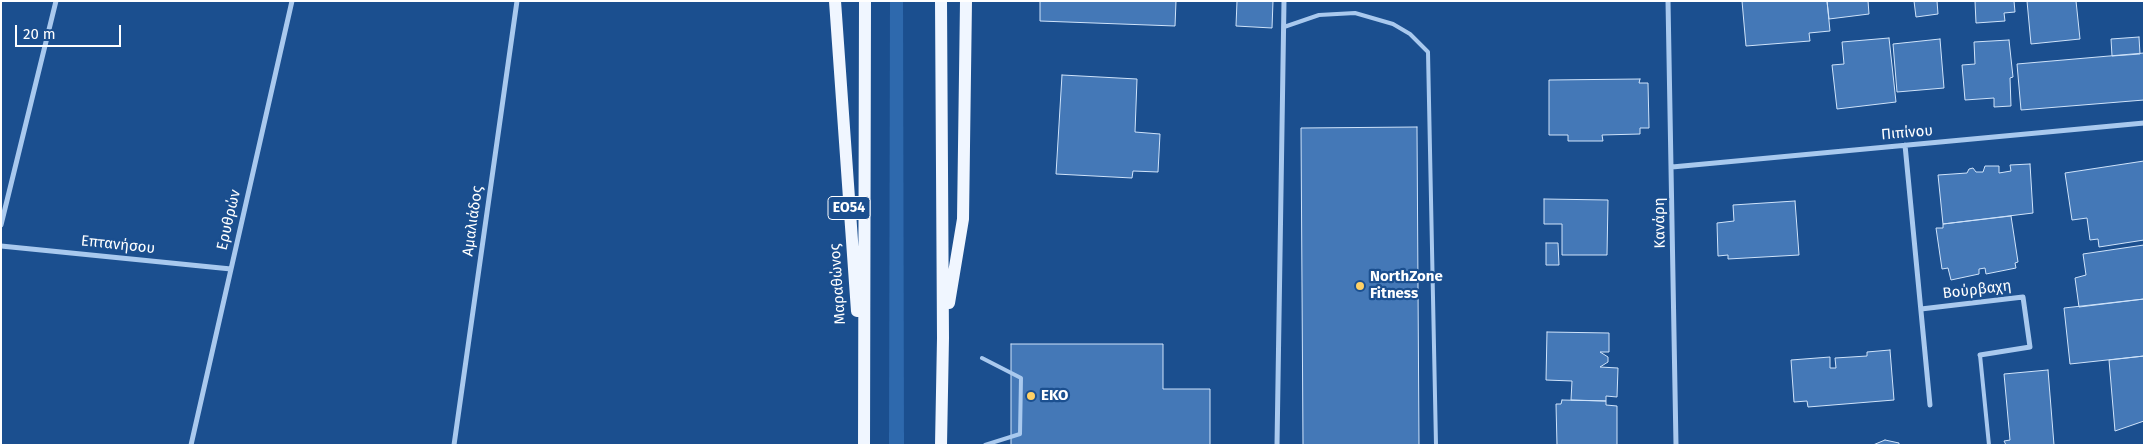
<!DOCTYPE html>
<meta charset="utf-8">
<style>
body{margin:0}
#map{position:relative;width:2145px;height:446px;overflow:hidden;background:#1b4f8f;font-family:"Fira Sans",sans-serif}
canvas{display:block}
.frame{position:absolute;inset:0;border:2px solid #fff;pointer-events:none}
.scale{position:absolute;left:15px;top:25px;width:106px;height:22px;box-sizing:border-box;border:2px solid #fff;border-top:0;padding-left:6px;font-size:15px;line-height:18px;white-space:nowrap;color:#fff;-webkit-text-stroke:4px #1b4f8f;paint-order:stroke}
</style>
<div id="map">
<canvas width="2145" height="446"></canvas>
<div class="frame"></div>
<div class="scale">20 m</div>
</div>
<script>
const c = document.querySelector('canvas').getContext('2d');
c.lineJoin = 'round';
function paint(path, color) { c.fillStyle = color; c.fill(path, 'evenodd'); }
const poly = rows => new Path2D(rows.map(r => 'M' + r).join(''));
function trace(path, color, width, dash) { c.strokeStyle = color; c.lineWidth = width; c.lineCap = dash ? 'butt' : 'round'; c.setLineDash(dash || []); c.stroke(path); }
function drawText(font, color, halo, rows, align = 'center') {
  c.font = font + ' "Fira Sans",sans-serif'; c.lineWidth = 4.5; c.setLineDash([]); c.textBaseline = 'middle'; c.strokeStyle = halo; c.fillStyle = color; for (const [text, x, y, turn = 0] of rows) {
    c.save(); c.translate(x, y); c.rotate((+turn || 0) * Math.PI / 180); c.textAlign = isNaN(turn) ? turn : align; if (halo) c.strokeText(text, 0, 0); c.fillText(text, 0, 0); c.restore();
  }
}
const green = poly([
 [890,1,903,1,904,445,889,445]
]);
const building = poly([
 [1040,1,1176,1,1175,26,1040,21,1040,1],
 [1237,1,1273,1,1272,28,1236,26,1237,1],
 [1742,1,1827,1,1830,31,1809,33,1810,41,1746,46,1742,1],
 [1827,1,1868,1,1869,14,1829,19,1827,1],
 [1914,1,1937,1,1938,14,1916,17,1914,1],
 [1975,1,2014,1,2015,12,2004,13,2005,21,1976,23,1975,1],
 [2027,1,2076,1,2080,39,2031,44,2027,1],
 [2139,37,2140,54,2112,56,2111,39,2139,37],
 [1889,38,1896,102,1837,109,1832,65,1844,64,1842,42,1889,38],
 [1940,39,1944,88,1897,92,1893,44,1940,39],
 [2009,40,2013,77,2010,78,2011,106,1994,107,1994,98,1965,100,1962,65,1975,64,1974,42,2009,40],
 [2144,53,2144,100,2021,110,2017,64,2144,53],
 [1062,75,1137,79,1135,132,1160,134,1158,172,1133,171,1132,178,1056,174,1062,75],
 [1640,79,1639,83,1648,83,1649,128,1640,128,1640,134,1602,135,1603,141,1568,141,1568,135,1549,135,1549,80,1640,79],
 [1417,127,1419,445,1303,445,1301,128,1417,127],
 [2144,161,2144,240,2099,247,2098,239,2090,240,2087,218,2072,220,2065,173,2144,161],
 [2030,164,2033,213,1943,224,1938,175,1967,173,1969,169,1973,168,1976,172,1983,172,1985,166,1999,166,1999,173,2011,171,2010,165,2030,164],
 [1544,199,1608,200,1607,255,1562,255,1562,224,1544,224,1544,199],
 [1795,201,1799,255,1728,259,1728,255,1718,256,1717,223,1734,221,1733,205,1795,201],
 [2011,216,2018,262,2015,263,2016,268,1986,274,1985,268,1979,269,1979,274,1951,280,1948,268,1942,269,1936,228,1943,228,1943,224,2011,216],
 [1546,243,1558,243,1559,265,1546,265,1546,243],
 [2144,245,2144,299,2079,307,2075,278,2086,275,2083,254,2144,245],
 [2144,299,2144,356,2070,364,2064,308,2144,299],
 [1547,332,1609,333,1609,352,1600,352,1608,357,1608,362,1600,367,1618,368,1617,397,1606,396,1606,401,1571,400,1572,381,1546,380,1547,332],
 [1011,344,1163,344,1163,389,1210,389,1210,445,1011,445,1011,344],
 [1890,350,1894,400,1808,407,1807,401,1794,402,1791,360,1830,357,1830,368,1836,368,1835,358,1867,356,1867,352,1890,350],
 [2144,356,2144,421,2115,431,2109,360,2144,356],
 [2048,370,2054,445,2006,445,2004,441,2010,440,2004,374,2048,370],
 [1562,400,1606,401,1606,405,1617,406,1617,445,1557,445,1556,404,1561,404,1562,400],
 [1885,440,1899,443,1899,445,1873,445,1885,440]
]);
const lane = poly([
 [1284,27,1319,15,1355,13,1393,24,1410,34,1428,52,1436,445],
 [1980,355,1989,445],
 [982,358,1021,378,1020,434,985,445]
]);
const street = poly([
 [1668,1,1676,445],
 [1905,145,1930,405],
 [1672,167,2144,123],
 [1,225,56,1],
 [1,246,231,269],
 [1921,309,2023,297,2030,347,1980,355],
 [191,445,292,1],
 [454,445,517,1],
 [1277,445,1284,1]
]);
const primary = poly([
 [835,1,857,311],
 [941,1,943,338,941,445],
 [949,303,963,219,966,1],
 [864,445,865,1]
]);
const markers = [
 [1360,286,5,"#ffd166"],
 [1031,396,5,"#ffd166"]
];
const shields = [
 [849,208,42]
];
const shieldNames = [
 ["ΕΟ54",849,208]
];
const streetNames = [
 ["Πιπίνου",1907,133,-5],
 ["Ερυθρών",229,220,-77],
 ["Αμαλιάδος",473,221,-82],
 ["Κανάρη",1660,223,-91],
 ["Επτανήσου",118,245,6],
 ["Μαραθώνος",838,284,-94],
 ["Βούρβαχη",1977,290,-7]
];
const poiNames = [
 ["NorthZone",1370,277],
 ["Fitness",1370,294],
 ["EKO",1041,396]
];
paint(green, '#2e69ad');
paint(building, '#4478b7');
trace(building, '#cfe3fa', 1);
trace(lane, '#a9c9ee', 4);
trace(street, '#a9c9ee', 5);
trace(primary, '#f0f6ff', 12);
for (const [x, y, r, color] of markers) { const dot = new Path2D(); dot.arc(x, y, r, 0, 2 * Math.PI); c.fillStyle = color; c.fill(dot); trace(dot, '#1b4f8f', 2); }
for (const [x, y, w] of shields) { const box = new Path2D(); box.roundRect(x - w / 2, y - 11.5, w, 23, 4); c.fillStyle = '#1b4f8f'; c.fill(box); trace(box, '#fff', 1); }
drawText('bold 14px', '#fff', null, shieldNames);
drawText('15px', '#fff', '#1b4f8f', streetNames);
drawText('bold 15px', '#fff', '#1b4f8f', poiNames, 'left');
</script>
